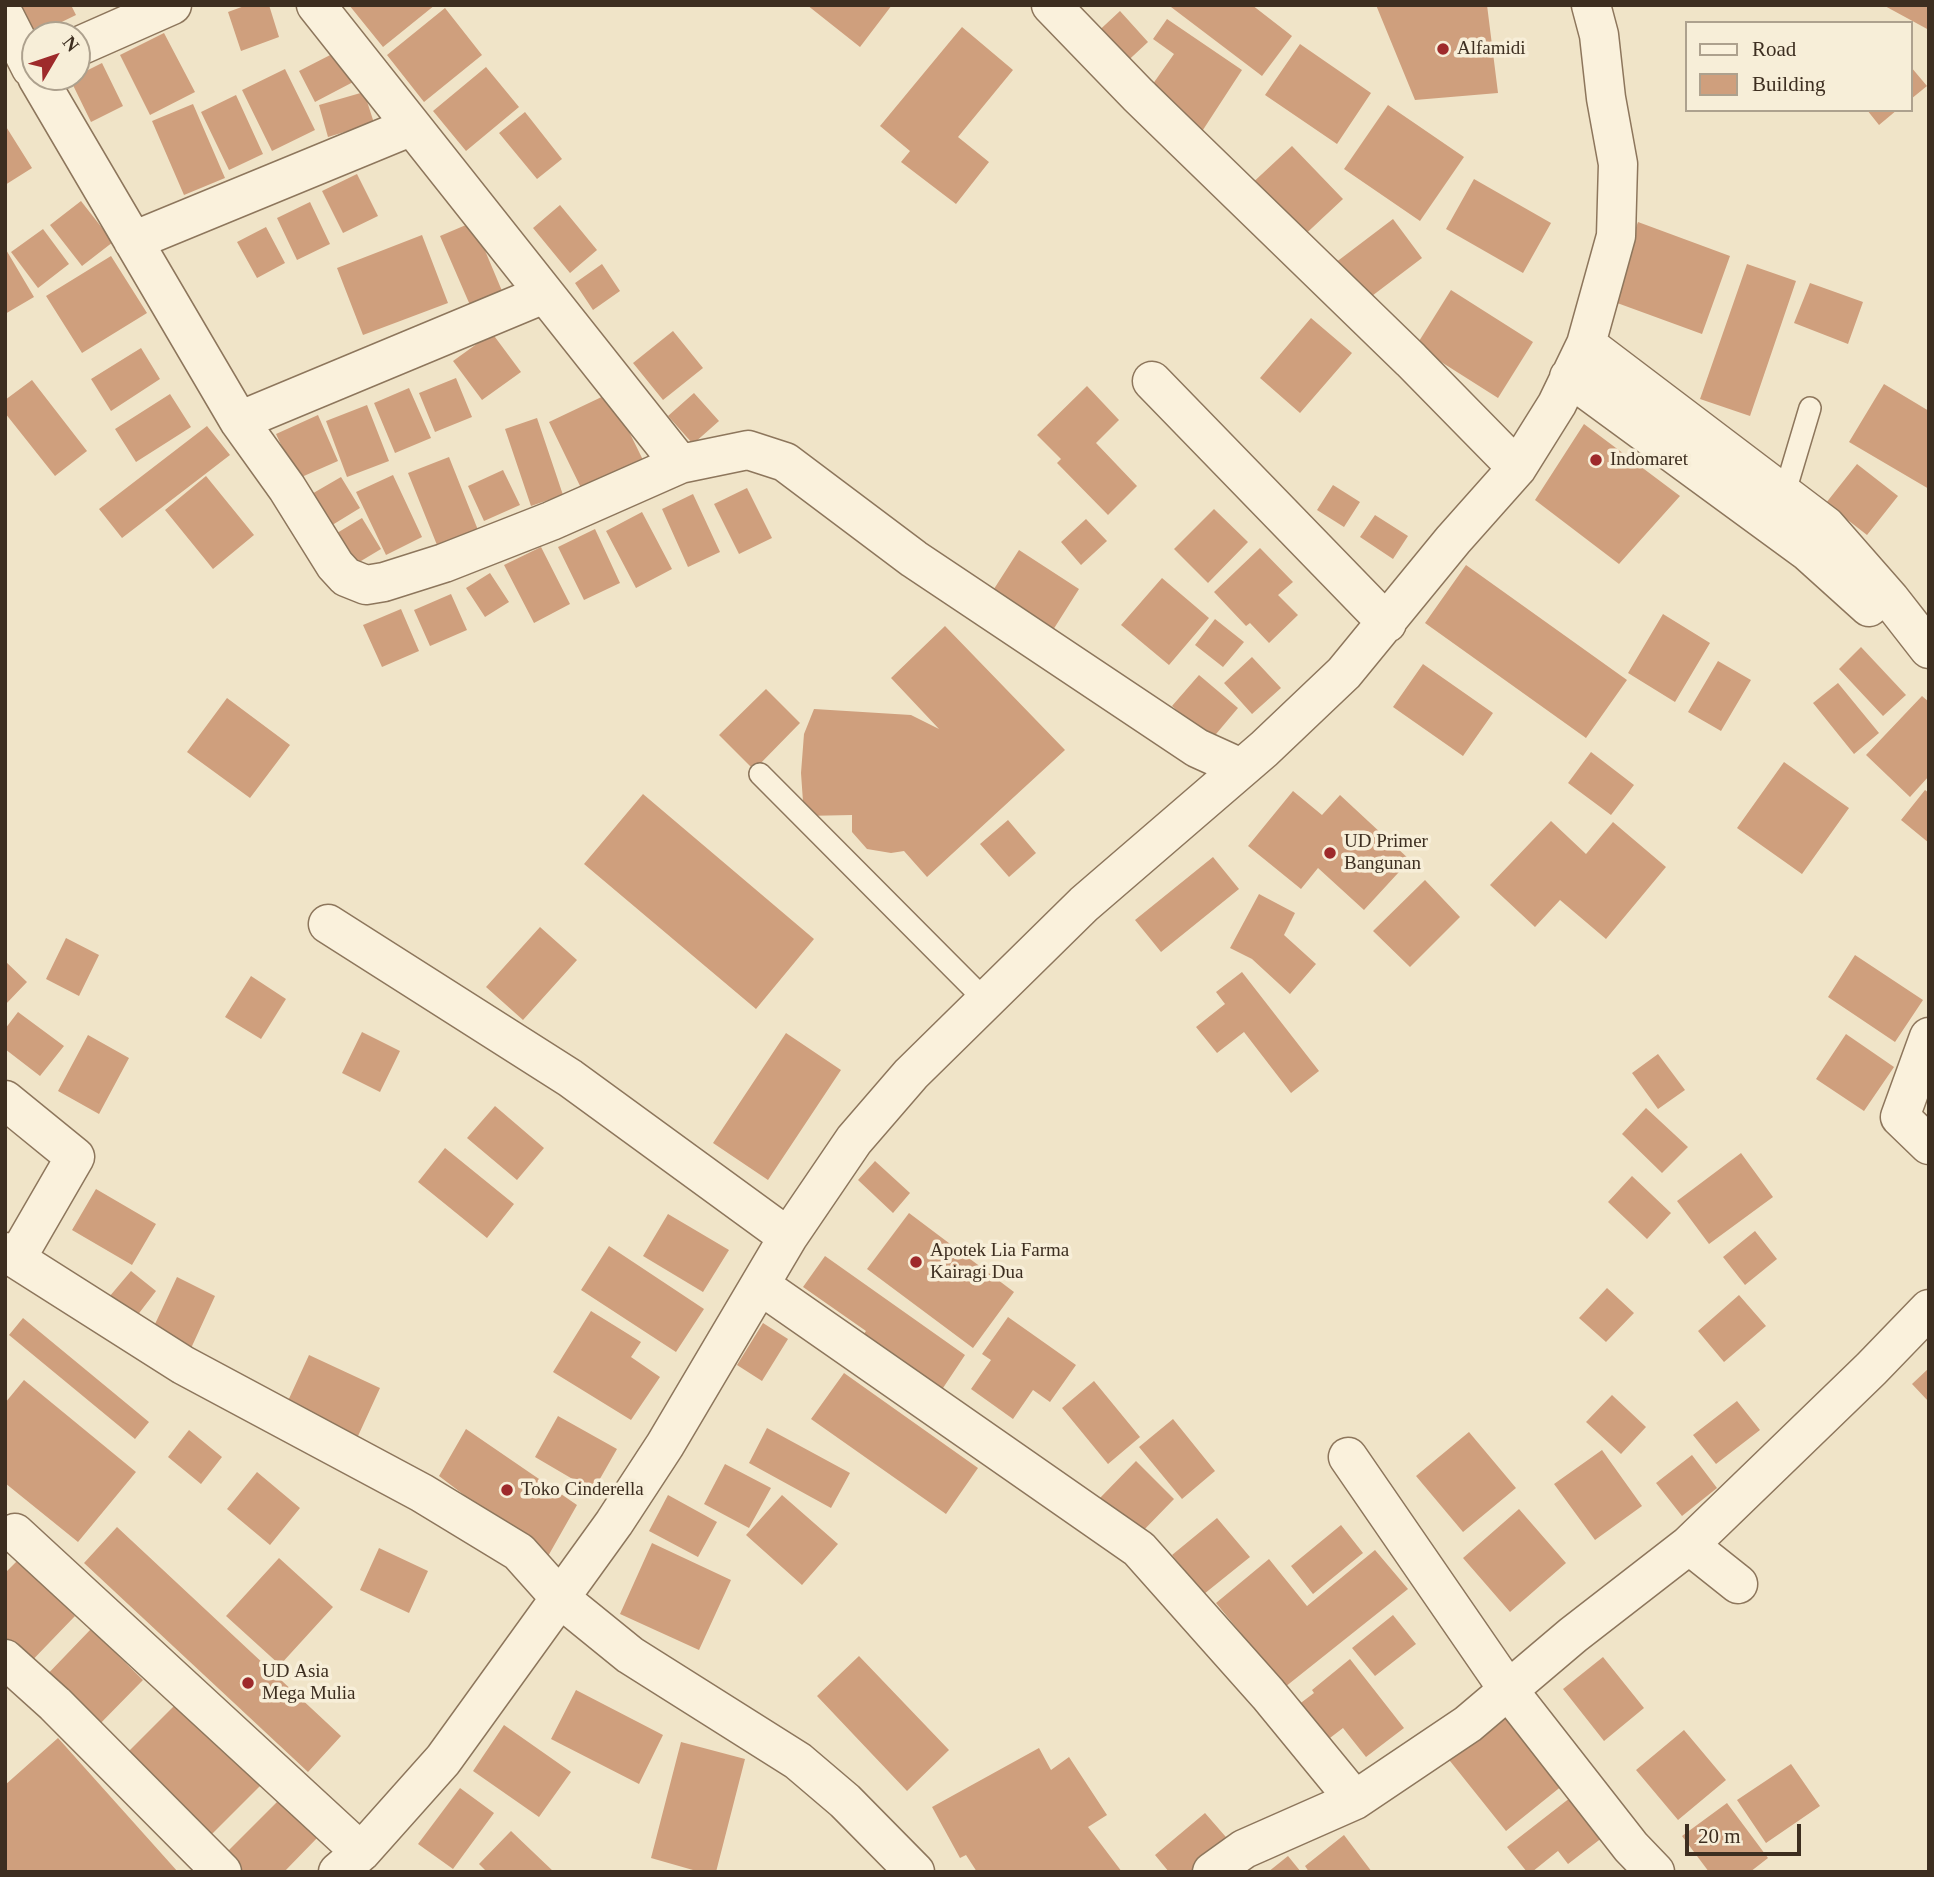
<!DOCTYPE html>
<style>
body{margin:0}
#map{position:relative;width:1934px;height:1877px;overflow:hidden;background:#f0e4c8;font-family:Georgia,serif}
canvas{display:block}
.frame{position:absolute;inset:0;border:7px solid #3d2e20;pointer-events:none}
.legend{position:absolute;left:1685px;top:21px;width:228px;height:91px;box-sizing:border-box;background:#f7eed8;border:2px solid #ada18e;margin:0;padding:9px 12px;list-style:none;font-size:21px;color:#3d2e20}
.legend li{display:flex;align-items:center;gap:14px;height:35px}
.legend b{width:35px;border:2px solid #ada18e}
.north{position:absolute;left:21px;top:21px;width:70px;height:70px;box-sizing:border-box;background:#f7eed8;border:2px solid #ada18e;border-radius:50%;rotate:51deg;font-size:19px;font-weight:700;line-height:28px;text-align:center;color:#3d2e20}
.north::after{content:'';display:block;margin:auto;width:24px;height:32px;background:#9e2a2b;clip-path:polygon(50% 0,100% 100%,50% 72%,0 100%)}
.scale{position:absolute;left:1685px;top:1824px;width:116px;height:32px;box-sizing:border-box;border:4px solid #3d2e20;border-top:0;padding-left:9px;font-size:21px;line-height:24px;white-space:nowrap;color:#3d2e20;-webkit-text-stroke:5px #f7eed8;paint-order:stroke}
</style>
<div id="map">
<canvas width="1934" height="1877"></canvas>
<div class="frame"></div>
<ul class="legend">
<li><b style="height:9px;background:#faf1dc"></b>Road</li>
<li><b style="height:19px;background:#cf9f7d"></b>Building</li>
</ul>
<div class="north">N</div>
<div class="scale">20 m</div>
</div>
<script>
const c = document.querySelector('canvas').getContext('2d');
c.lineJoin = 'round';
function paint(path, color) { c.fillStyle = color; c.fill(path, 'evenodd'); }
const poly = rows => new Path2D(rows.map(r => 'M' + r).join(''));
function trace(path, color, width, dash) { c.strokeStyle = color; c.lineWidth = width; c.lineCap = dash ? 'butt' : 'round'; c.setLineDash(dash || []); c.stroke(path); }
function drawText(font, color, halo, rows, align = 'center') {
  c.font = font + ' Georgia,serif'; c.lineWidth = 7; c.setLineDash([]); c.textBaseline = 'middle'; c.strokeStyle = halo; c.fillStyle = color; for (const [text, x, y, turn = 0] of rows) {
    c.save(); c.translate(x, y); c.rotate((+turn || 0) * Math.PI / 180); c.textAlign = isNaN(turn) ? turn : align; if (halo) c.strokeText(text, 0, 0); c.fillText(text, 0, 0); c.restore();
  }
}
const building = poly([
 [13,5,71,5,76,15,35,35],
 [247,5,269,5,279,37,241,51,228,12],
 [349,5,435,5,383,47],
 [807,5,892,5,860,47],
 [1173,5,1252,5,1292,36,1262,76,1171,7],
 [1376,5,1487,5,1498,93,1415,100],
 [1883,5,1929,5,1929,30],
 [445,8,482,55,424,102,387,55],
 [1120,11,1148,42,1119,69,1091,38],
 [1167,19,1242,70,1199,136,1143,98,1174,54,1153,39],
 [962,27,1013,70,958,137,989,162,956,204,901,162,910,151,880,126],
 [164,33,195,92,150,115,120,55],
 [1300,44,1371,93,1337,144,1265,95],
 [338,51,355,81,315,102,299,71],
 [102,63,123,106,91,122,70,79],
 [486,67,519,107,466,151,433,111],
 [1911,67,1927,86,1911,99],
 [285,69,315,130,272,151,242,90],
 [364,92,374,123,328,137,319,105],
 [236,95,263,154,229,170,201,112],
 [193,104,225,178,184,195,152,121],
 [1388,105,1464,157,1420,221,1344,169],
 [1867,110,1897,110,1879,125],
 [525,112,562,159,537,179,499,133],
 [5,125,32,168,5,185],
 [1292,146,1343,199,1297,242,1247,188],
 [357,174,378,216,343,233,322,191],
 [1474,179,1551,223,1523,273,1446,229],
 [81,201,113,242,82,266,50,225],
 [310,202,330,244,297,260,277,218],
 [560,205,597,250,570,273,533,228],
 [1393,219,1422,258,1364,302,1335,263],
 [473,222,505,298,473,312,440,236],
 [1638,222,1730,256,1702,334,1609,300],
 [266,227,285,263,257,278,237,242],
 [43,229,69,264,38,288,11,252],
 [422,235,448,303,363,335,337,268],
 [5,248,34,297,5,314],
 [111,256,147,313,82,353,46,296],
 [602,264,620,291,593,310,575,283],
 [1747,264,1796,281,1750,416,1700,399],
 [1810,283,1863,302,1848,344,1794,323],
 [1451,290,1533,342,1498,398,1416,346],
 [1311,318,1352,353,1300,413,1260,378],
 [673,331,703,368,663,400,633,363],
 [492,333,521,372,482,400,453,361],
 [141,348,160,379,111,411,91,379],
 [456,378,472,417,435,432,419,393],
 [32,380,87,451,55,476,5,413,5,400],
 [1884,384,1929,411,1929,489,1849,442],
 [1087,386,1119,420,1096,443,1137,486,1108,515,1057,463,1061,459,1037,435],
 [409,388,431,438,395,453,374,403],
 [610,393,643,460,582,490,549,422],
 [694,393,719,421,693,444,668,416],
 [170,394,191,427,136,462,115,429],
 [367,405,389,461,347,477,326,421],
 [318,415,338,461,297,479,276,434],
 [537,418,563,495,531,506,505,429],
 [1584,424,1680,496,1619,564,1535,500],
 [207,426,230,455,122,538,99,509],
 [449,457,478,530,437,545,408,473],
 [1857,464,1898,496,1867,535,1826,503],
 [503,470,520,505,484,521,468,486],
 [393,475,422,537,386,555,356,492],
 [206,476,254,535,213,569,165,510],
 [341,477,360,508,329,527,310,495],
 [1333,485,1360,502,1344,527,1317,510],
 [747,488,772,538,739,554,714,504],
 [693,494,720,552,688,567,662,509],
 [1214,509,1248,542,1208,583,1174,549],
 [642,512,672,569,636,588,606,531],
 [1375,515,1408,536,1393,559,1360,537],
 [362,518,381,549,346,570,327,539],
 [1086,519,1107,541,1081,565,1061,542],
 [595,529,620,583,584,600,558,547],
 [541,547,570,604,534,623,504,565],
 [1260,548,1293,582,1278,595,1298,615,1269,643,1250,623,1246,626,1214,592],
 [1019,550,1079,589,1053,630,992,592],
 [1466,565,1627,680,1586,738,1425,623],
 [490,573,509,602,485,617,466,588],
 [1162,578,1209,618,1169,665,1121,625],
 [451,594,467,630,430,646,414,610],
 [401,609,419,651,382,667,363,625],
 [1663,614,1710,643,1675,702,1628,673],
 [1215,619,1244,642,1223,667,1195,645],
 [945,626,1065,750,927,877,904,851,891,853,867,849,852,832,852,815,804,816,801,773,804,734,814,709,911,715,939,729,891,678],
 [1861,647,1906,695,1883,716,1839,669],
 [1252,657,1281,688,1252,714,1224,683],
 [1718,661,1751,680,1721,731,1688,712],
 [1423,664,1493,713,1463,756,1393,707],
 [1199,675,1238,708,1211,740,1172,706],
 [1838,683,1879,733,1854,754,1813,703],
 [766,689,800,723,754,770,719,735],
 [1922,696,1929,702,1929,776,1910,797,1866,755],
 [227,698,290,745,250,798,187,752],
 [1591,752,1634,785,1611,815,1568,783],
 [1784,762,1849,808,1802,874,1737,828],
 [1925,790,1929,793,1929,843,1901,820],
 [1293,791,1322,815,1340,795,1410,860,1364,910,1318,868,1301,889,1248,846],
 [643,794,814,939,756,1009,584,864],
 [1008,820,1036,853,1009,877,980,844],
 [1551,821,1586,854,1613,822,1666,867,1606,939,1560,900,1535,927,1490,885],
 [1213,857,1239,889,1161,952,1135,920],
 [1425,880,1460,917,1410,967,1373,931],
 [1259,894,1295,913,1284,935,1316,964,1290,994,1252,959,1230,948],
 [540,927,577,960,523,1020,486,987],
 [66,938,99,955,79,996,46,979],
 [1855,955,1923,1000,1895,1042,1828,997],
 [5,961,27,982,5,1005],
 [1242,972,1319,1071,1291,1093,1244,1032,1217,1053,1196,1027,1225,1004,1216,992],
 [251,976,286,999,261,1039,225,1017],
 [18,1012,64,1046,40,1076,5,1049,5,1029],
 [362,1032,400,1051,380,1092,342,1073],
 [786,1033,841,1070,768,1180,713,1143],
 [1846,1034,1894,1067,1864,1111,1816,1079],
 [88,1035,129,1058,99,1114,58,1091],
 [1658,1054,1685,1090,1658,1109,1632,1073],
 [495,1106,544,1148,517,1180,467,1138],
 [1646,1108,1688,1147,1662,1173,1622,1134],
 [445,1148,514,1204,487,1238,418,1182],
 [1741,1153,1773,1197,1709,1244,1677,1201],
 [875,1161,910,1193,893,1213,858,1180],
 [1632,1176,1671,1213,1647,1239,1608,1202],
 [96,1189,156,1224,132,1265,72,1230],
 [909,1213,1014,1292,973,1348,867,1269],
 [668,1214,729,1250,703,1292,643,1256],
 [1755,1231,1777,1259,1745,1285,1723,1257],
 [609,1246,704,1309,676,1352,581,1290],
 [825,1256,965,1355,935,1400,856,1345,866,1331,803,1287],
 [131,1271,156,1291,130,1325,104,1303],
 [177,1277,215,1296,187,1357,148,1339],
 [1607,1288,1634,1313,1606,1342,1579,1318],
 [1739,1295,1766,1326,1724,1362,1698,1331],
 [591,1311,641,1342,631,1357,660,1377,631,1420,553,1372],
 [1008,1317,1076,1365,1050,1402,1033,1390,1013,1419,971,1389,991,1360,982,1354],
 [23,1318,149,1422,135,1439,9,1335],
 [763,1323,788,1339,762,1381,737,1365],
 [309,1355,380,1388,358,1436,287,1403],
 [1929,1368,1929,1402,1912,1384],
 [844,1373,978,1468,946,1514,811,1419],
 [24,1380,136,1472,78,1542,5,1483,5,1403],
 [1094,1381,1140,1437,1108,1464,1062,1408],
 [1612,1395,1646,1427,1621,1454,1586,1422],
 [1737,1401,1760,1430,1716,1464,1693,1435],
 [558,1416,617,1449,593,1491,535,1457],
 [1173,1419,1215,1471,1182,1499,1139,1447],
 [767,1428,850,1473,831,1508,749,1463],
 [466,1429,577,1505,547,1558,439,1476],
 [189,1430,222,1457,201,1484,168,1457],
 [1469,1432,1516,1488,1463,1532,1416,1476],
 [1602,1450,1642,1506,1595,1540,1554,1484],
 [1692,1455,1717,1488,1682,1516,1656,1483],
 [1136,1461,1174,1499,1138,1536,1100,1498],
 [725,1464,771,1488,749,1528,704,1504],
 [257,1472,300,1508,270,1545,227,1509],
 [668,1495,717,1522,698,1557,649,1531],
 [782,1495,838,1544,802,1585,746,1535],
 [1519,1509,1566,1563,1510,1612,1463,1558],
 [1217,1518,1250,1557,1204,1594,1172,1555],
 [1341,1525,1363,1553,1313,1594,1291,1566],
 [117,1527,341,1736,308,1772,84,1563],
 [652,1543,731,1580,699,1650,620,1614],
 [379,1548,428,1571,409,1613,360,1590],
 [1375,1550,1408,1589,1285,1687,1216,1603,1269,1559,1307,1606],
 [279,1558,333,1607,280,1665,226,1616],
 [18,1560,75,1616,23,1670,5,1652,5,1573],
 [1393,1615,1416,1644,1375,1676,1352,1648],
 [91,1629,143,1680,91,1733,40,1682],
 [859,1656,949,1750,907,1791,817,1696],
 [1603,1657,1644,1708,1604,1741,1563,1689],
 [1350,1659,1404,1728,1366,1757,1343,1728,1326,1741,1298,1705,1314,1693,1312,1690],
 [576,1690,663,1735,639,1784,551,1739],
 [181,1699,264,1782,202,1844,120,1760],
 [1507,1706,1568,1781,1506,1831,1446,1756],
 [504,1725,571,1772,539,1817,473,1771],
 [1684,1730,1726,1780,1678,1820,1636,1770],
 [58,1738,178,1872,5,1872,5,1785],
 [681,1742,745,1759,716,1872,700,1872,651,1858],
 [1039,1748,1051,1770,1069,1757,1107,1815,1088,1827,1122,1872,977,1872,966,1855,960,1858,932,1807],
 [1791,1764,1820,1806,1766,1843,1737,1800],
 [460,1788,494,1813,453,1869,418,1844],
 [1575,1794,1607,1834,1568,1864,1558,1851,1532,1872,1527,1872,1507,1847],
 [280,1799,318,1837,284,1872,235,1872,221,1858],
 [1727,1803,1768,1858,1750,1872,1709,1872,1682,1836],
 [1205,1813,1232,1844,1199,1872,1169,1872,1155,1855],
 [511,1831,554,1872,487,1872,479,1864],
 [1344,1835,1372,1872,1309,1872,1305,1866],
 [1288,1856,1301,1872,1268,1872]
]);
const service = poly([
 [1784,495,1810,408],
 [760,774,987,1002]
]);
const minor = poly([
 [316,5,680,464],
 [1051,5,1138,95,1411,360,1517,468],
 [5,17,31,68],
 [77,47,172,5],
 [37,77,239,421,287,488,335,565,346,577,366,585,384,582,444,563,551,521,680,464,748,450,785,462,914,559,1197,748,1241,768],
 [133,241,410,127],
 [1586,344,1826,526,1890,599,1929,649],
 [1569,377,1808,552,1869,607],
 [1152,381,1387,623],
 [239,421,544,294],
 [328,924,570,1078,788,1237],
 [1929,1037,1900,1117,1929,1145],
 [5,1100,75,1157,16,1259],
 [5,1252,183,1365,422,1493,519,1552,561,1599,630,1655,798,1761,845,1801,915,1872],
 [760,1285,1139,1549,1268,1694,1355,1800],
 [1348,1457,1509,1691,1631,1847,1655,1872],
 [15,1533,361,1852],
 [1689,1545,1738,1584],
 [5,1659,55,1704,222,1872],
 [338,1872,361,1852,443,1760,614,1523,665,1445,788,1237,854,1140,911,1074,1084,904,1264,749,1344,673,1453,540,1517,468,1557,404,1586,344,1616,236,1618,164,1606,98,1599,35,1591,5],
 [1212,1872,1244,1849,1355,1800,1468,1724,1573,1635,1689,1545,1871,1369,1929,1309]
]);
const markers = [
 [1443,49,7,"#9e2a2b"],
 [1596,460,7,"#9e2a2b"],
 [1330,853,7,"#9e2a2b"],
 [916,1262,7,"#9e2a2b"],
 [507,1490,7,"#9e2a2b"],
 [248,1683,7,"#9e2a2b"]
];
const poiNames = [
 ["Alfamidi",1457,49],
 ["Indomaret",1610,460],
 ["UD Primer",1344,842],
 ["Bangunan",1344,864],
 ["Apotek Lia Farma",930,1251],
 ["Kairagi Dua",930,1273],
 ["Toko Cinderella",521,1490],
 ["UD Asia",262,1672],
 ["Mega Mulia",262,1694]
];
paint(building, '#cf9f7d');
trace(service, '#8d765c', 24);
trace(minor, '#8d765c', 41);
trace(service, '#faf1dc', 21);
trace(minor, '#faf1dc', 38);
for (const [x, y, r, color] of markers) { const dot = new Path2D(); dot.arc(x, y, r, 0, 2 * Math.PI); c.fillStyle = color; c.fill(dot); trace(dot, '#f7eed8', 2.5); }
drawText('19px', '#3d2e20', '#f7eed8', poiNames, 'left');
</script>
